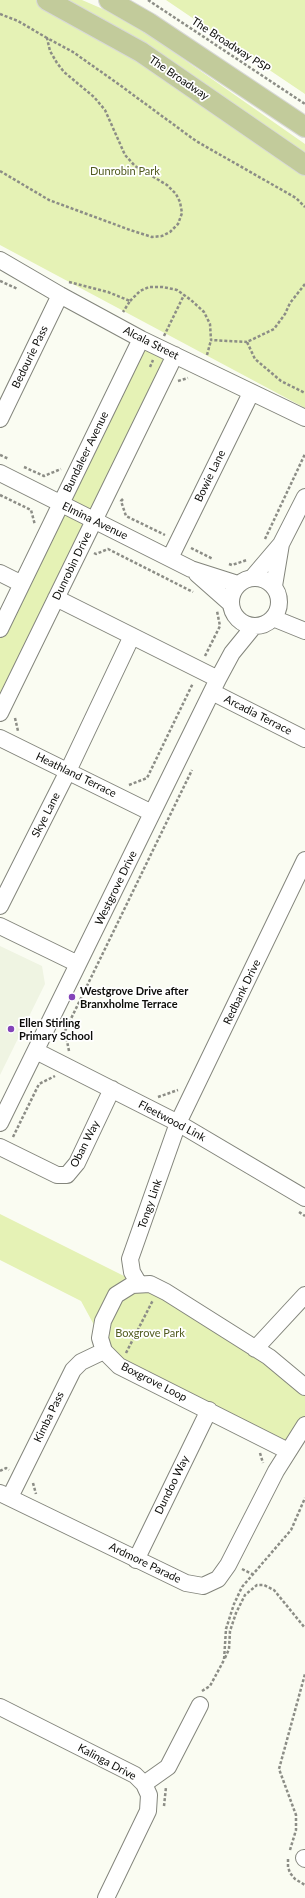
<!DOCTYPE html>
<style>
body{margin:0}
canvas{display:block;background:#fafcf2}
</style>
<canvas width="305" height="1898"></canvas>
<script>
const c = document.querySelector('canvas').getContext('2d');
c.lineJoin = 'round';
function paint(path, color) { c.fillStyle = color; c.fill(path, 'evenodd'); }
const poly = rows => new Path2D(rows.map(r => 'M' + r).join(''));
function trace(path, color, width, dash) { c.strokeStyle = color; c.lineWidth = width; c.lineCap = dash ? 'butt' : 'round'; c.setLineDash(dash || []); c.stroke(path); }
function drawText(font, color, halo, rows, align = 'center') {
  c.font = font + ' Lato,sans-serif'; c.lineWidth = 3.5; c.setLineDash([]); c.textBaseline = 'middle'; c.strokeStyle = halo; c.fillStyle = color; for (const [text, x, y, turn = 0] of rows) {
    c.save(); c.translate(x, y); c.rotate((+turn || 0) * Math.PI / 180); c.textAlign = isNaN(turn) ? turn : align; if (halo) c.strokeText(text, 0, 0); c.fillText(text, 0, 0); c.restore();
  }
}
const built = poly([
 [0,946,42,966,45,984,0,1075]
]);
const green = poly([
 [0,0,82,0,126,19,305,144,305,408,0,245],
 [166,0,305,0,305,94,216,34],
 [141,339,175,355,0,712,0,630],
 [0,1214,138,1283,305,1387,305,1425,288,1451,119,1366,100,1336,81,1301,0,1260]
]);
const path = poly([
 [148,0,305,104],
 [0,14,18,21,47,38],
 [0,171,49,200,130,230,152,237,162,236,170,232,178,224,182,213,180,202,176,194,167,185,135,166,125,155,105,110,94,97,64,72,57,63,50,51,47,38,73,52,117,83,196,141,296,198,305,207],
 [0,281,18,289],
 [69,282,108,292,130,301,123,312],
 [305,284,290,303,285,314,274,329,247,342,255,359,281,381,305,393],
 [130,301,140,291,149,287,163,287,177,290,191,300,204,312,210,324,211,340,247,342],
 [164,336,184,295],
 [207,355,211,340],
 [150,367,153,360],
 [178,381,188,378],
 [0,455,9,459],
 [24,467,44,476,61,469],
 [0,495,31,510,35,525],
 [123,499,121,501,126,516,165,535],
 [265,539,305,454],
 [191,548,213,559],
 [94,553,96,554,108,549,193,592],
 [229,564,232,565,247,560],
 [205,656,220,626,217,611],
 [15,718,18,731],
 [129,785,147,778,193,683],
 [69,1051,65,1031,192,770],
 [158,1097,178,1090],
 [13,1137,39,1084,55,1076],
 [299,1212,305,1216],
 [126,1353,153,1300],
 [260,1453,263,1463],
 [0,1471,6,1468,9,1470],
 [33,1483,36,1494],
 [242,1569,252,1574],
 [225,1658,229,1649,230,1631,236,1613,245,1595,257,1585,264,1585,274,1590,305,1628],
 [202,1691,210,1686,224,1660,226,1629,234,1604,242,1587,291,1530,305,1498],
 [164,1806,166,1787],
 [290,1850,296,1830,296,1815,279,1769,305,1674],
 [288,1859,288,1867,290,1873,295,1879,305,1885]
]);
const minor = poly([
 [0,260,60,295,141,339,305,418],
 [0,419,60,295],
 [0,473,191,569,238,584],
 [170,558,251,393],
 [0,573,22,584],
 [197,574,231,604],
 '231 602a24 24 0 1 1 48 0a24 24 0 1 1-48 0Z',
 [252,578,281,544,305,497],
 [274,586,281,544],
 [56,598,218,679],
 [273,618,305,631],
 [0,629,141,339],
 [212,692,305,739],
 [0,713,175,355],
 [0,738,152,813],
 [0,906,68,771,132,636],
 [0,926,78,964],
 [36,1051,178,1123,305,1198],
 [0,1123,218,679,232,653,254,626],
 [0,1147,57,1175,67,1175,77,1163,112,1089],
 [139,1284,132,1272,130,1259,178,1123,305,860],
 [255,1349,305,1295],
 [288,1451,119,1366,104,1351,100,1338,103,1321,116,1295,132,1285,150,1284,166,1292,269,1357,305,1387],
 [0,1493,186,1583,203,1586,218,1579,228,1565,276,1471,305,1425],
 [10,1497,73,1370,81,1362,104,1351],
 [136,1560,209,1410],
 [0,1707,135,1775,144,1784,149,1795,148,1811,106,1898],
 [144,1784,168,1767,200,1705],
 [304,1858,305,1859]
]);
const major = poly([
 [47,0,141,52,305,165],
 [109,0,149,23,305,127]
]);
const markers = [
 [72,997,4,"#8343b8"],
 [11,1029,4,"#8343b8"]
];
const streetNames = [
 ["The Broadway PSP",231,45,33],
 ["The Broadway",179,78,34],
 ["Alcala Street",151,343,27],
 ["Bedourie Pass",30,357,-64],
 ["Bundaleer Avenue",86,452,-64],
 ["Bowie Lane",210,476,-64],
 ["Elmina Avenue",95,521,26],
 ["Dunrobin Drive",72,566,-64],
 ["Arcadia Terrace",258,715,27],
 ["Heathland Terrace",76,775,26],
 ["Skye Lane",46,815,-63],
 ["Westgrove Drive",116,888,-64],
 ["Redbank Drive",242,992,-64],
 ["Fleetwood Link",172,1121,28],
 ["Oban Way",85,1144,-63],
 ["Tongy Link",150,1204,-71],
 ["Boxgrove Loop",154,1382,27],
 ["Kimba Pass",49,1417,-64],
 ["Dundoo Way",172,1485,-64],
 ["Ardmore Parade",145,1563,26],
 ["Kalinga Drive",107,1762,28]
];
const parkNames = [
 ["Dunrobin Park",125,171],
 ["Boxgrove Park",150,1333]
];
const poiNames = [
 ["Westgrove Drive after",80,991],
 ["Branxholme Terrace",80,1004],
 ["Ellen Stirling",19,1023],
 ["Primary School",19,1036]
];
paint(built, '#eff4e2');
paint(green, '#e5f2b5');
trace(minor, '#83857c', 18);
trace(major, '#d8d8d8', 22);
trace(path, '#8c8d86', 2.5, [3, 2]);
trace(minor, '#fff', 16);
trace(major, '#c2cb9b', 20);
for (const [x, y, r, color] of markers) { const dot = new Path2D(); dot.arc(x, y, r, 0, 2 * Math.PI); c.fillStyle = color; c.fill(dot); trace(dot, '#fff', 1.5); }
drawText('11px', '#0d0d0a', '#fff', streetNames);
drawText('11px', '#525c20', '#fff', parkNames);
drawText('bold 11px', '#0d0d0a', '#fff', poiNames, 'left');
</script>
